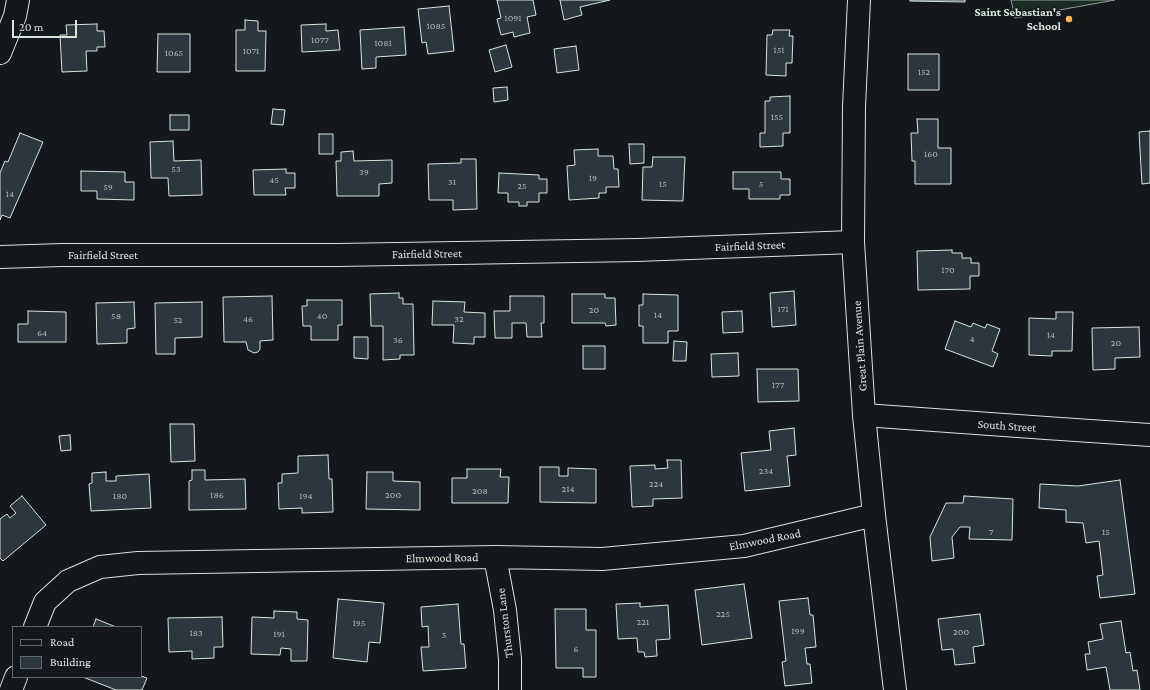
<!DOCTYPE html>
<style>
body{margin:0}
#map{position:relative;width:1150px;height:690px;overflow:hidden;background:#14181c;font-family:"Crimson Pro",serif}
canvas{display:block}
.legend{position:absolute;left:12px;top:626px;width:130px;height:52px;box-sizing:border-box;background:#14181c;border:1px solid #626a69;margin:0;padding:5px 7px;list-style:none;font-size:12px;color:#d8e6dc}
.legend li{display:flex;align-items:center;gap:8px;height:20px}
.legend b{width:20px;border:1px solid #626a69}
.scale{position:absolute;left:12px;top:20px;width:65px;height:18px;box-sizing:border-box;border:2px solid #d8e6dc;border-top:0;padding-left:5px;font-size:12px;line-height:14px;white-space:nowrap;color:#d8e6dc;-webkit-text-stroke:3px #14181c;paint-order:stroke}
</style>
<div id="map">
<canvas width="1150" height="690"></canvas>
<ul class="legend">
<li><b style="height:5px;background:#14181c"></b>Road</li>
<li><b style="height:11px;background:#2c363c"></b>Building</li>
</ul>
<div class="scale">20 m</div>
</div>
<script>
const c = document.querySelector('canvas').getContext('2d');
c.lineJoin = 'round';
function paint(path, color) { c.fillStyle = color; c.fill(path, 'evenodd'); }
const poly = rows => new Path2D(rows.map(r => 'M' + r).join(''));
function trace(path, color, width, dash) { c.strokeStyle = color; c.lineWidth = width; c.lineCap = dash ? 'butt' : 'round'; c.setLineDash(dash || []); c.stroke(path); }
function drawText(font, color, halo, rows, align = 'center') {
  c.font = font + ' "Crimson Pro",serif'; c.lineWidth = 3; c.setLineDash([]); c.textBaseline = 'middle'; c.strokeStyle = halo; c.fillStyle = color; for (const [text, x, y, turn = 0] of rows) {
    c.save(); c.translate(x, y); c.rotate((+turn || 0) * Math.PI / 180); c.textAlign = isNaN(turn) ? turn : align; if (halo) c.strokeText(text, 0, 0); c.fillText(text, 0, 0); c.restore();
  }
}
const green = poly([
 [1011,0,1115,0,1015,18,1011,0]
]);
const building = poly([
 [497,0,533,0,536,15,527,17,530,33,514,37,513,32,501,35,497,19,501,18,497,0],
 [560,0,610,0,580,7,582,15,564,20,560,0],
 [910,0,965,0,965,2,910,1,910,0],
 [449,6,454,51,428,54,426,42,422,43,418,9,449,6],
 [245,20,258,21,258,31,266,31,265,71,236,71,236,30,245,30,245,20],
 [97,24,97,31,104,31,105,47,97,47,97,51,86,51,87,71,62,72,60,35,67,35,66,25,97,24],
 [326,24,326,31,338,30,340,50,302,52,301,25,326,24],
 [404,27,406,55,376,57,376,68,362,69,360,30,404,27],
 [773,30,790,30,789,36,793,36,792,63,786,63,786,76,766,75,767,35,772,35,773,30],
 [158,34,190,34,190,72,157,72,158,34],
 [506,45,512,67,495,72,489,50,506,45],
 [576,46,579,70,557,73,554,49,576,46],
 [908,54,939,54,939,90,908,90,908,54],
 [507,87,508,100,494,102,493,88,507,87],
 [790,96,790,133,783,133,783,146,760,147,760,133,765,133,765,101,770,101,770,97,790,96],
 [273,109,285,110,283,125,271,124,273,109],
 [170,115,189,115,189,130,170,130,170,115],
 [917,119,938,119,938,148,951,148,951,184,915,184,915,161,912,161,911,133,918,133,917,119],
 [1150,131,1150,183,1142,184,1139,132,1150,131],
 [20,133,43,142,10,218,2,215,0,220,0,173,5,161,8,162,20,133],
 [319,134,333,134,333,154,319,154,319,134],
 [173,141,174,161,201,160,202,195,169,196,168,178,151,178,150,142,173,141],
 [629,144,644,144,644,163,630,164,629,144],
 [598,149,598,156,613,156,614,169,618,169,619,187,606,187,606,193,599,193,599,198,569,200,567,166,575,165,574,150,598,149],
 [353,151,354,161,392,160,392,183,379,184,379,196,337,196,336,161,341,161,341,152,353,151],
 [653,157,685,157,683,201,642,200,643,167,652,167,653,157],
 [461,159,476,159,477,209,453,210,453,200,429,200,428,164,461,163,461,159],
 [286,169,286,173,295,173,295,188,285,188,286,195,254,195,253,170,286,169],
 [81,171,125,172,125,182,134,182,134,200,97,199,97,191,81,191,81,171],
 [733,172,781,172,781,179,790,179,790,195,780,195,780,199,749,199,749,189,733,189,733,172],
 [499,173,539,175,539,179,547,179,547,193,539,193,539,202,527,202,527,206,519,206,519,202,508,202,508,193,498,193,499,173],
 [952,250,952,253,962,253,962,258,971,258,971,263,979,263,979,276,970,276,970,289,918,290,917,251,952,250],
 [794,291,796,325,772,327,770,293,794,291],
 [399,293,399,298,403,298,403,304,413,304,414,355,400,355,400,359,383,360,383,326,371,326,370,294,399,293],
 [572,294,605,294,605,298,615,298,616,325,606,326,605,323,572,323,572,294],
 [643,294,678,295,678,331,668,331,668,343,643,343,643,326,639,326,639,305,643,305,643,294],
 [272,296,273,340,260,341,260,349,258,352,254,353,248,350,246,342,224,342,223,297,272,296],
 [510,296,544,296,544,323,541,323,542,337,527,337,526,323,512,323,512,338,495,338,494,311,510,311,510,296],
 [307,300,342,300,342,325,338,325,338,340,311,340,311,326,303,326,302,306,307,306,307,300],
 [433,301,465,302,464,312,485,313,485,337,474,337,474,344,453,343,454,325,432,325,433,301],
 [134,302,135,328,127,329,127,343,97,344,96,303,134,302],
 [202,302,202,337,175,338,175,354,156,354,155,303,202,302],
 [28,311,66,312,66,342,18,342,18,324,28,324,28,311],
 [742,311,743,332,723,333,722,312,742,311],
 [1056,312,1073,312,1072,351,1052,351,1052,356,1029,355,1029,318,1056,319,1056,312],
 [955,321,971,327,973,323,985,328,987,324,1000,329,992,351,998,354,993,367,945,349,955,321],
 [1139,327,1140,357,1115,358,1115,369,1093,370,1092,328,1139,327],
 [354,337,368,337,368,359,354,358,354,337],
 [674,341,687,342,686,361,673,361,674,341],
 [583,346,605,346,605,369,583,369,583,346],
 [738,353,739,376,712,377,711,354,738,353],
 [757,369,798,369,799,401,758,402,757,369],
 [170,424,194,424,195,461,171,462,170,424],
 [794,428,796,455,787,456,790,486,745,491,741,453,771,450,769,431,794,428],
 [70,435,71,450,61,451,59,436,70,435],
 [328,455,329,479,332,479,333,512,302,513,302,508,279,509,278,483,282,483,282,474,298,473,298,456,328,455],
 [667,460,681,460,682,498,653,499,653,506,632,507,630,466,655,465,655,469,668,468,667,460],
 [540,467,559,467,559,476,568,476,568,468,596,469,596,503,540,502,540,467],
 [467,469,501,469,500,477,509,477,508,503,452,503,452,478,467,478,467,469],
 [192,470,205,470,205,480,245,479,246,509,189,510,189,481,192,480,192,470],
 [106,472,106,481,116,481,116,476,149,474,151,508,91,511,89,484,92,483,92,473,106,472],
 [367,472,393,472,393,481,420,482,420,510,366,509,367,472],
 [1120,480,1135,594,1100,598,1097,576,1103,575,1099,541,1086,543,1083,523,1066,522,1066,510,1039,508,1040,484,1078,486,1120,480],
 [22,496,46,525,3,561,0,558,0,519,7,514,10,518,16,513,10,506,22,496],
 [964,496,1013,499,1012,540,969,539,970,527,960,527,952,537,954,558,932,561,930,537,946,503,963,503,964,496],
 [744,584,752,638,702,645,695,590,744,584],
 [808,598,810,615,813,615,816,647,805,648,807,664,810,664,812,683,785,686,782,662,786,661,779,601,808,598],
 [338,599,384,603,380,643,369,642,367,662,333,658,338,599],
 [640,603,640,607,668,605,670,639,656,640,657,656,645,657,644,652,638,652,637,638,618,639,616,604,640,603],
 [458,604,461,644,464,644,466,668,423,671,421,647,429,647,428,626,422,627,421,607,458,604],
 [555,609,586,609,586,630,596,630,596,677,583,677,583,668,556,668,555,609],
 [274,611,297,612,297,619,308,620,307,661,291,661,291,649,281,648,280,655,251,654,252,617,274,618,274,611],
 [980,614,984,645,973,647,975,663,955,665,953,649,942,650,938,619,980,614],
 [222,617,223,647,214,647,214,658,192,659,192,651,169,652,168,618,222,617],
 [96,619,116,627,93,627,96,619],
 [1121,621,1126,653,1130,652,1133,671,1137,670,1140,690,1110,690,1106,667,1087,670,1085,654,1090,654,1088,642,1103,639,1100,624,1121,621],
 [141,676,147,678,142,690,116,690,83,677,141,676]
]);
const minor = poly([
 [0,53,15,16,18,0],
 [0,257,62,255,337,255,637,250,853,242],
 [864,415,1046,428,1150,435],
 [495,557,505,610,510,659,510,690],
 [35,627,45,602,68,581,100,567,138,563,495,557,602,559,744,546,874,515],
 [11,690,16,677]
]);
const major = poly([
 [859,0,854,107,853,242,864,415,874,515,895,690]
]);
const markers = [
 [1069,19,4,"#ffb74d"]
];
const numberNames = [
 ["1091",513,18],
 ["1085",436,26],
 ["1077",320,40],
 ["1081",383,43],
 ["151",779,50],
 ["1071",251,51],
 ["1065",174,53],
 ["152",924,72],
 ["155",777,117],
 ["160",931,154],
 ["53",176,169],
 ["39",364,172],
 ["19",593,178],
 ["45",274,180],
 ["31",452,182],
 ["15",663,184],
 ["5",761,184],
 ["25",522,186],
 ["59",108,187],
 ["14",10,194],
 ["170",948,270],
 ["171",783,309],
 ["20",594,310],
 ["14",658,315],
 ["58",116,316],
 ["40",322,316],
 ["46",248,319],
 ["32",459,319],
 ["52",178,320],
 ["64",42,333],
 ["14",1051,335],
 ["4",972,339],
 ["36",398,340],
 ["20",1116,343],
 ["177",778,385],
 ["234",766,471],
 ["224",656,484],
 ["214",568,489],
 ["208",480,491],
 ["186",217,495],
 ["200",393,495],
 ["180",120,496],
 ["194",306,496],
 ["7",991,532],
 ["15",1106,532],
 ["225",723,614],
 ["221",643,622],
 ["195",359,623],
 ["199",798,631],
 ["200",961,632],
 ["183",196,633],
 ["191",279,634],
 ["5",444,635],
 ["6",576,649]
];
const poiNames = [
 ["Saint Sebastian's",1061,12],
 ["School",1061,26]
];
const streetNames = [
 ["Fairfield Street",750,246,-2],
 ["Fairfield Street",427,254,-1],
 ["Fairfield Street",103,255],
 ["Great Plain Avenue",860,346,-94],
 ["South Street",1007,426,4],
 ["Elmwood Road",765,540,-11],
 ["Elmwood Road",442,558,-1],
 ["Thurston Lane",505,623,-97]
];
paint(green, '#1a2d24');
trace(green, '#939e99', 1);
paint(building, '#2c363c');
trace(building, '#d8e6dc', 1);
trace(minor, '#d8e6dc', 24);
trace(major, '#d8e6dc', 24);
trace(minor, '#14181c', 22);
trace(major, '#14181c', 22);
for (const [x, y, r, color] of markers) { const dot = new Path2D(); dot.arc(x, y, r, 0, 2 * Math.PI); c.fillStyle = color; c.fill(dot); trace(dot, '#14181c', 1.5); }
drawText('10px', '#adbab4', null, numberNames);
drawText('bold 12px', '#d8e6dc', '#14181c', poiNames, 'right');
drawText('12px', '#d8e6dc', '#14181c', streetNames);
</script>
